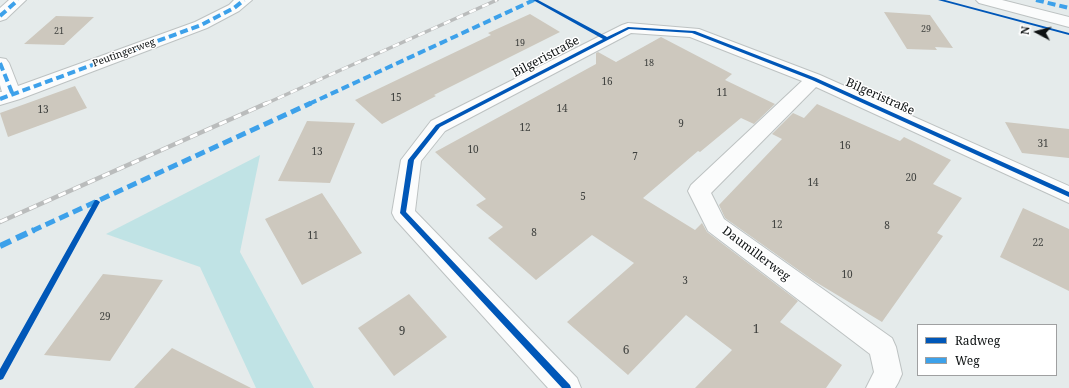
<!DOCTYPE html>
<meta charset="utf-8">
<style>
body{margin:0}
#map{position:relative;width:1069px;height:388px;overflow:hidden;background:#e5ebeb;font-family:"Noto Serif",serif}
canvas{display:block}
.legend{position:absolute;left:917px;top:324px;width:140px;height:52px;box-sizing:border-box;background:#fff;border:1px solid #9fa0a1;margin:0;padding:5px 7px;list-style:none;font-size:12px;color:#0e1213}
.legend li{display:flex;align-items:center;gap:8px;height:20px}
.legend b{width:20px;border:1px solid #9fa0a1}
.north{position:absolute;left:1017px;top:12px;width:40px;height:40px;-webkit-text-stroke:3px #fff;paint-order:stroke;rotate:277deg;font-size:11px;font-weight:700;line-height:16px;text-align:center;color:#0e1213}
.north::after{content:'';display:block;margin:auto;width:14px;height:18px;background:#0e1213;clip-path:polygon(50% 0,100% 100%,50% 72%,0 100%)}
</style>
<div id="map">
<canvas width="1069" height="388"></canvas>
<ul class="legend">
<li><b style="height:5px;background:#0057b8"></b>Radweg</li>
<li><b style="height:5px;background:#3da1ea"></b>Weg</li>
</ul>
<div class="north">N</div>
</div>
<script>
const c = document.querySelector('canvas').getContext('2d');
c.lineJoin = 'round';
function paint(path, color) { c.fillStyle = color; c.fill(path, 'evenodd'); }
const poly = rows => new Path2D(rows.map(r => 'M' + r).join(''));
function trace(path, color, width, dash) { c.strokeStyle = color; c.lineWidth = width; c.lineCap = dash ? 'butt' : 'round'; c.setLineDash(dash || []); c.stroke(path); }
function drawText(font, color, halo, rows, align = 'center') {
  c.font = font + ' "Noto Serif",serif'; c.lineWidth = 3; c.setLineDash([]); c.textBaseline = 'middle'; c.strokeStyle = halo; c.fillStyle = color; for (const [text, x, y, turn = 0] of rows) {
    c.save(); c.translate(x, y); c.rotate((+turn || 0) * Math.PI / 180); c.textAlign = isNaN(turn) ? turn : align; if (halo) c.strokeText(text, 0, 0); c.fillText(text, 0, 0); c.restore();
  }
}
const green = poly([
 [260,155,240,252,314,388,256,388,200,267,106,234]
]);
const building = poly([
 [884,12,930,15,953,48,935,47,937,50,907,49],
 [530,14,560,32,434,95,436,96,382,124,355,100,491,35,488,33],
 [56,16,94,17,64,45,24,44],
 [661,37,732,74,725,80,775,104,754,124,741,118,700,152,698,151,643,198,695,230,702,223,707,232,798,301,780,322,842,365,826,388,695,388,732,350,686,315,628,375,567,322,634,263,592,235,536,280,488,238,503,227,476,205,486,199,435,152,596,64,596,53,598,52,616,62],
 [75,86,87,108,8,137,0,113],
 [817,104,900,141,904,137,951,160,933,184,962,198,937,233,943,236,882,322,814,281,725,218,719,205,782,139,772,134,793,113,804,118],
 [307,121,355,123,330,183,278,181],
 [1005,122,1069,129,1069,158,1022,153],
 [322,193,362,253,302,285,265,219],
 [1023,208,1069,229,1069,291,1000,257],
 [103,274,163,280,110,361,44,355],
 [409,294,447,337,394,376,358,328],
 [172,348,251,388,134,388]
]);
const street = poly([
 [9,0,26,0,6,19,0,21,0,8,9,0],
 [234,0,252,0,239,11,207,28,20,99,0,105,0,92,2,92,0,85,0,58,6,59,9,63,18,86,195,22,229,5,234,0],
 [628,23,699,29,820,75,1069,186,1069,203,816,87,711,193,724,219,892,338,896,347,902,374,898,383,895,388,866,388,874,372,870,354,708,231,688,191,691,185,802,81,690,37,631,33,445,131,421,161,415,211,577,378,581,388,548,388,395,219,392,213,401,160,431,121,622,25,628,23]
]);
const secondary = poly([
 [976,0,1002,0,1069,17,1069,27,979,3,976,0]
]);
const railFar1 = poly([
 [265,104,497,0]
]);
const rail = poly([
 [0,222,267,103]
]);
const quietFar2 = poly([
 [1036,0,1069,8],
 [0,16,18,0],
 [0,63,13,95],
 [0,99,201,25,234,8,244,0],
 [309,104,534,0]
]);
const quietFar1 = poly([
 [32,231,311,103]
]);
const quiet = poly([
 [0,246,34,230]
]);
const cycleway = poly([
 [533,0,538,0,607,37,628,27,695,31,816,78,1069,192,1069,197,812,80,692,33,629,29,440,127,414,160,406,212,570,385,571,388,562,388,400,213,408,160,436,125,603,39,533,0],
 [938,0,945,0,1069,33,1069,35,938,0],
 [95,200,97,200,100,202,3,379,0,380,0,369,95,200]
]);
const farNumbernames = [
 ["29",926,29],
 ["21",59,31],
 ["19",520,43],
 ["18",649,63]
];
const farStreetnames = [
 ["Peutingerweg",124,53,-20]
];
const numberNames = [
 ["16",607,82],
 ["11",722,93],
 ["15",396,98],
 ["14",562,109],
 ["13",43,110],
 ["9",681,124],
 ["12",525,128],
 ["31",1043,144],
 ["16",845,146],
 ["10",473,150],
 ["13",317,152],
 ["7",635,157],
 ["20",911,178],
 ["14",813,183],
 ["5",583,197],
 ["12",777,225],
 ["8",887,226],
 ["8",534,233],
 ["11",313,236],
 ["22",1038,243],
 ["10",847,275],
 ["3",685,281],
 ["29",105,317]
];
const streetNames = [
 ["Bilgeristraße",546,57,-28],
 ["Bilgeristraße",880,97,24],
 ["Daumillerweg",756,254,37]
];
const nearNumbernames = [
 ["1",756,330],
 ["9",402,332],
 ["6",626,351]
];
paint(green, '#c0e3e5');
paint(building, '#cdc8be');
trace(street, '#bdc2c2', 2);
trace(secondary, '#bdc2c2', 2);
paint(street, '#fbfcfc');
paint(secondary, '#fbfcfc');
trace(railFar1, '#babcbc', 3.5);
trace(rail, '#babcbc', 4.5);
trace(railFar1, '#fff', 2.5, [7]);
trace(rail, '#fff', 3, [8]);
trace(quietFar2, '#3da1ea', 4, [8, 4]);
trace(quietFar1, '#3da1ea', 5, [10, 5]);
trace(quiet, '#3da1ea', 6, [12, 6]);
paint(cycleway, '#0057b8');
drawText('9px', '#3e403e', null, farNumbernames);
drawText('10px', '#0e1213', '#fff', farStreetnames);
drawText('10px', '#3e403e', null, numberNames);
drawText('12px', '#0e1213', '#fff', streetNames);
drawText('12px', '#3e403e', null, nearNumbernames);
</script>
